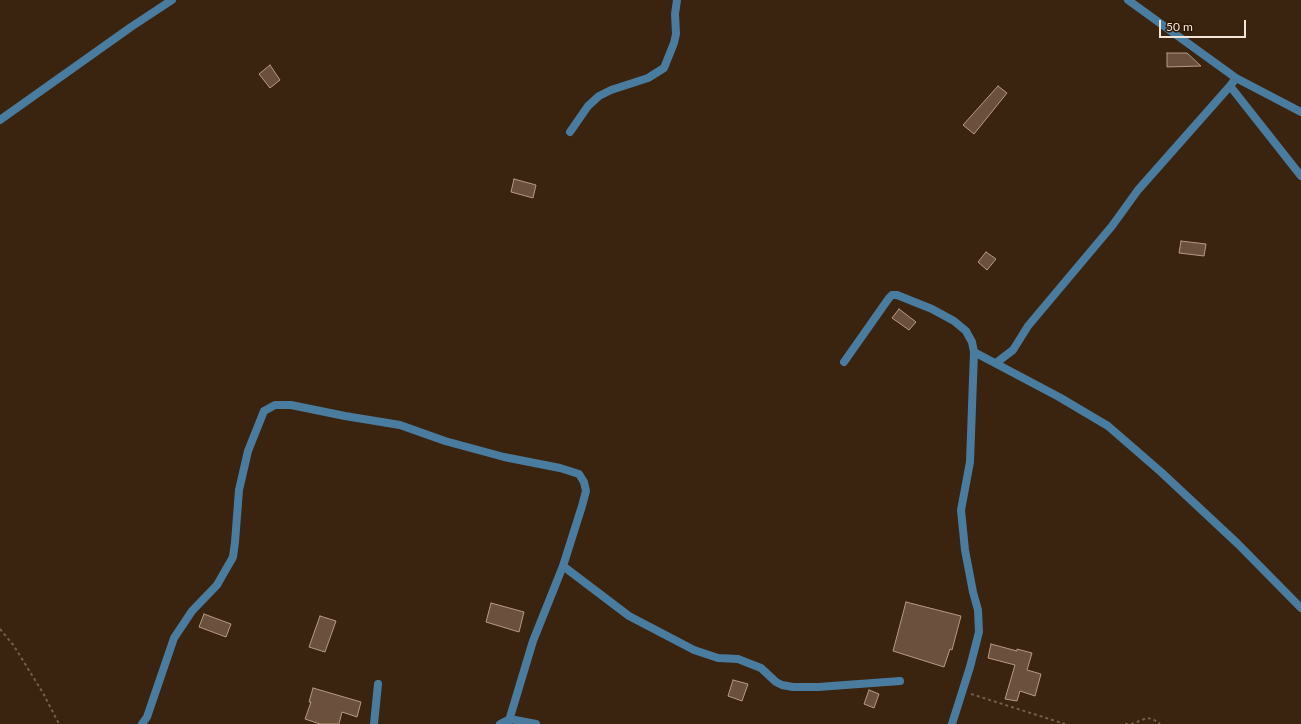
<!DOCTYPE html>
<style>
body{margin:0}
#map{position:relative;width:1301px;height:724px;overflow:hidden;background:#3a230f;font-family:Lato,sans-serif}
canvas{display:block}
.scale{position:absolute;left:1159px;top:20px;width:87px;height:18px;box-sizing:border-box;border:2px solid #f4e5d9;border-top:0;padding-left:5px;font-size:12px;line-height:14px;white-space:nowrap;color:#f4e5d9;-webkit-text-stroke:3px #2f1906;paint-order:stroke}
</style>
<div id="map">
<canvas width="1301" height="724"></canvas>
<div class="scale">50 m</div>
</div>
<script>
const c = document.querySelector('canvas').getContext('2d');
c.lineJoin = 'round';
function paint(path, color) { c.fillStyle = color; c.fill(path, 'evenodd'); }
const poly = rows => new Path2D(rows.map(r => 'M' + r).join(''));
function trace(path, color, width, dash) { c.strokeStyle = color; c.lineWidth = width; c.lineCap = dash ? 'butt' : 'round'; c.setLineDash(dash || []); c.stroke(path); }
const building = poly([
 [1167,53,1187,53,1201,66,1167,67,1167,53],
 [270,65,280,80,270,88,259,74,270,65],
 [998,86,1007,93,974,134,963,125,998,86],
 [514,179,536,185,533,198,511,192,514,179],
 [1181,241,1206,244,1204,256,1179,253,1181,241],
 [986,252,996,259,987,270,978,262,986,252],
 [899,309,916,322,909,330,892,318,899,309],
 [906,602,961,616,952,650,950,649,944,667,893,651,906,602],
 [491,603,524,612,519,632,486,622,491,603],
 [204,614,231,624,226,637,199,627,204,614],
 [320,616,336,621,325,652,309,647,320,616],
 [991,644,1017,651,1017,649,1032,653,1027,670,1041,674,1035,696,1020,691,1017,701,1005,699,1015,665,988,658,991,644],
 [733,680,748,684,742,701,728,696,733,680],
 [313,688,361,702,357,717,342,712,339,724,320,724,305,719,311,702,309,702,313,688],
 [869,690,879,694,874,708,864,704,869,690]
]);
const path = poly([
 [0,629,14,646,43,693,59,724],
 [971,694,1065,724],
 [1125,724,1132,724,1147,718,1153,719,1160,724]
]);
const street = poly([
 [1128,0,1236,78,1301,112],
 [1230,86,1301,176],
 [0,120,131,27,172,0],
 [570,132,588,106,599,96,611,90,648,78,664,68,674,43,676,34,675,14,677,0],
 [974,352,1059,397,1108,426,1161,472,1238,544,1301,608],
 [844,362,889,298,892,295,897,295,932,309,954,321,966,331,972,342,974,352,970,462,961,510,965,550,973,592,978,610,979,632,970,667,952,724],
 [996,363,1013,350,1028,326,1112,226,1138,190,1230,86,1236,78],
 [563,566,629,616,694,650,718,658,738,659,761,668,776,682,782,685,793,687,818,687,900,681],
 [142,724,147,717,174,638,192,611,217,585,233,557,235,542,239,490,248,451,264,411,275,405,291,405,345,416,400,425,445,441,504,457,560,468,579,474,584,482,586,491,582,506,563,566,533,641,508,724],
 [374,724,378,684],
 [500,724,510,719,536,724]
]);
paint(building, '#6b513d');
trace(building, '#b79a84', 1);
trace(path, '#735f4d', 2, [3, 3]);
trace(street, '#4a7ca0', 8);
</script>
